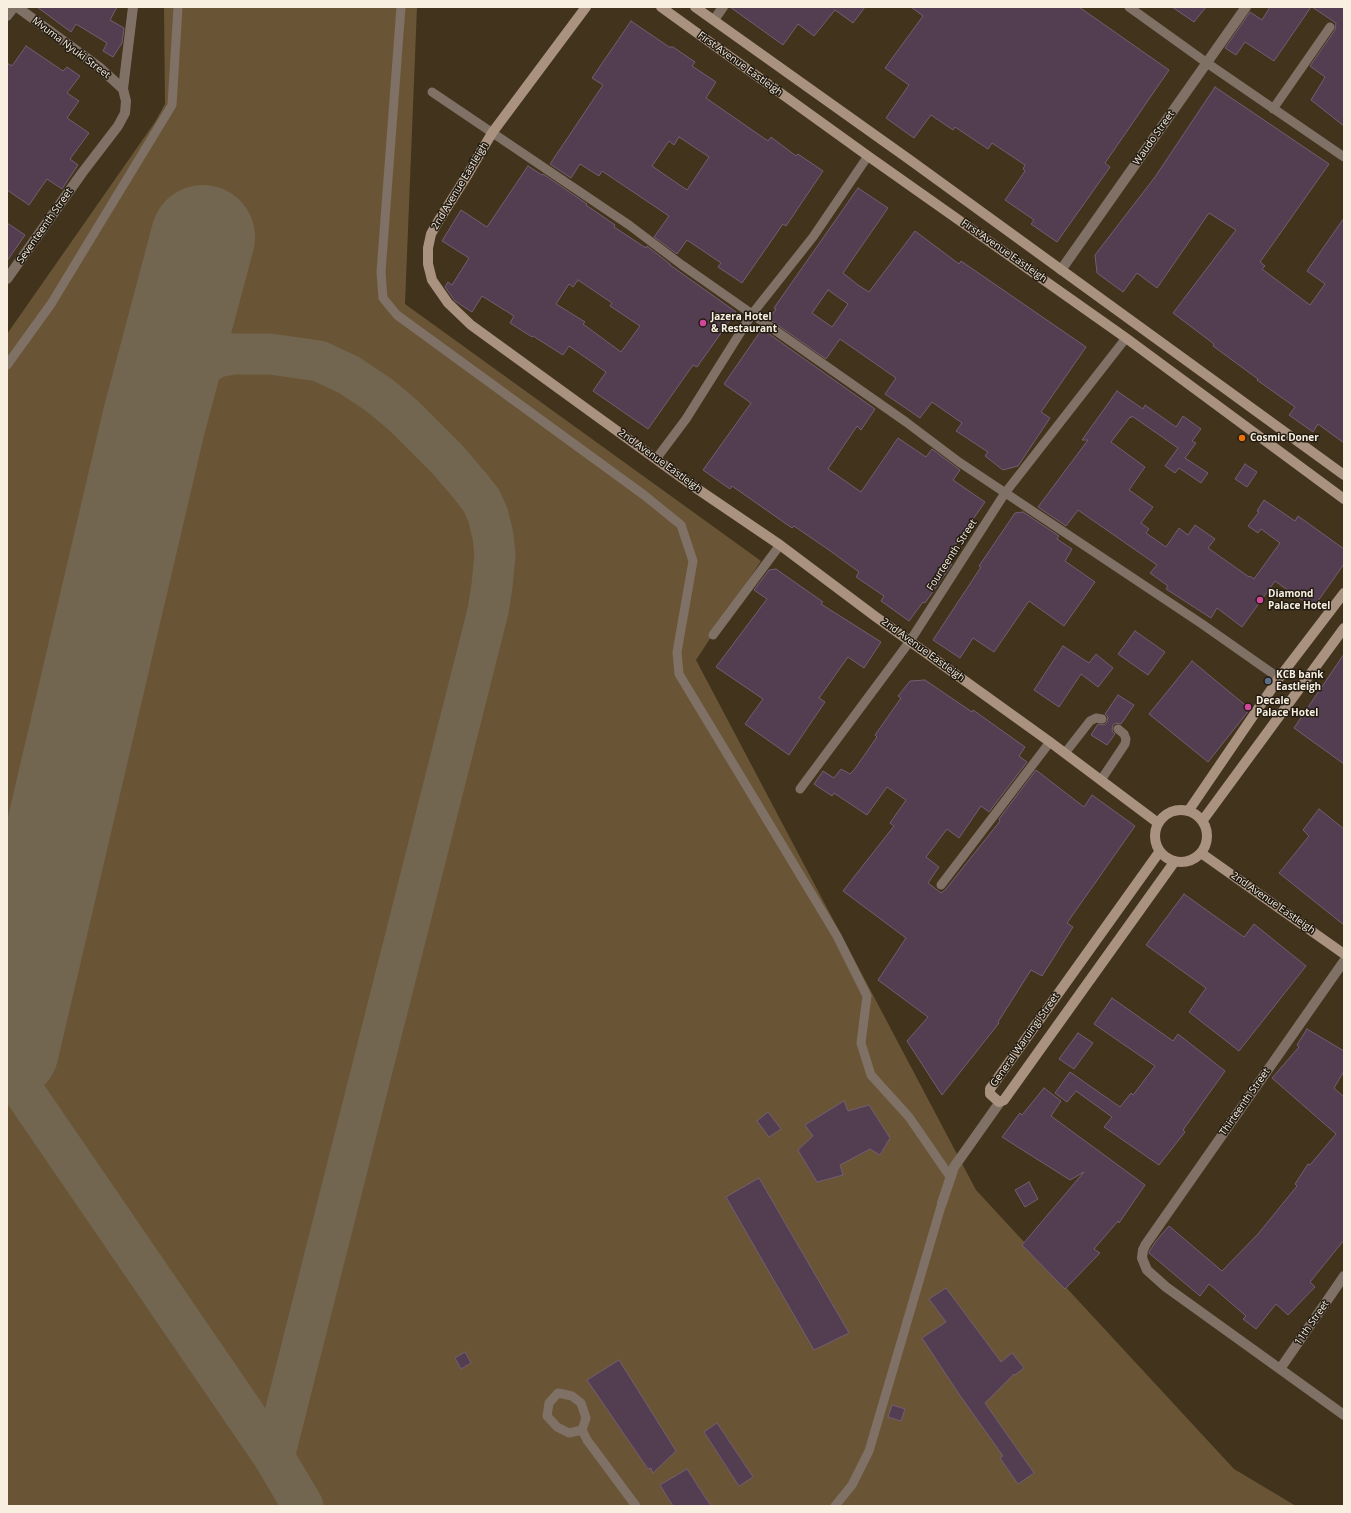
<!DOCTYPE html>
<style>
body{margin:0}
#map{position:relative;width:1351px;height:1513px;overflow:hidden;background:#42331c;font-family:"Open Sans",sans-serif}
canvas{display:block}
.frame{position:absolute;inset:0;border:8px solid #f8efe1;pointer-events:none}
</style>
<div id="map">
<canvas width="1351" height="1513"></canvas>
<div class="frame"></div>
</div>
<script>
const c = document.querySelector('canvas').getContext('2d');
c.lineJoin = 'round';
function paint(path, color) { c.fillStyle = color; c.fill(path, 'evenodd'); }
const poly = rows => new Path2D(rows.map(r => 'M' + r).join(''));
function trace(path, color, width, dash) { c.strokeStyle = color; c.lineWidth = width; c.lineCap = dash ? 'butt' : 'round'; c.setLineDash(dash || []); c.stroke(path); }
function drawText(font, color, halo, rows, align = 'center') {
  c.font = font + ' "Open Sans",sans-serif'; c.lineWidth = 3; c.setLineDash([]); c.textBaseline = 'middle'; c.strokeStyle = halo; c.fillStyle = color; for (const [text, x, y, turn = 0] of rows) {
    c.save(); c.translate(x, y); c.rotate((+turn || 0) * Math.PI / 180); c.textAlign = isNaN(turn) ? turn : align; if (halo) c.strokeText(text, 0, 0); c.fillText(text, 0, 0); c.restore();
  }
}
const green = poly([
 [164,7,417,7,405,304,761,561,696,660,976,1190,1234,1469,1296,1506,7,1506,7,334,155,122,165,104]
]);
const taxiway = poly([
 [154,421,163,401,177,383,190,372,217,357,233,354,270,354,319,361,349,375,379,395,403,415,447,459,471,487,481,500,488,515,493,536,495,555,492,586,488,611,274,1457],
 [7,1067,274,1457,303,1506]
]);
const runway = poly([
 [7,1049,154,421,203,237]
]);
const building = poly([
 [37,7,117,7,110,20,124,28,122,43,113,57,103,51,107,43,76,24,71,32,37,7],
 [730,7,865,7,853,23,835,10,814,36,798,24,783,45,730,7],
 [911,7,1079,7,1169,70,1105,163,1110,167,1057,242,1031,224,1034,220,1005,200,1025,171,1023,169,1025,165,992,143,988,149,955,127,953,130,931,115,914,138,886,118,909,85,885,68,923,16,911,7],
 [1172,7,1206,7,1194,22,1172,7],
 [1270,7,1311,7,1274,61,1245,42,1236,55,1225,48,1250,12,1262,20,1270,7],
 [1312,7,1344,7,1344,126,1311,100,1325,77,1310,66,1335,30,1336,23,1312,7],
 [631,21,669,47,673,47,695,62,692,66,716,82,706,98,768,141,771,137,796,156,798,154,823,171,786,226,783,224,742,283,718,267,721,263,687,240,677,254,654,237,669,216,602,171,599,176,580,164,571,178,550,164,603,85,592,78,631,21],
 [679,137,709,157,687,190,652,166,669,141,674,145,679,137],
 [26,46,63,71,67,67,80,76,67,93,79,101,67,118,89,133,70,159,78,165,62,189,47,179,29,205,7,190,7,63,12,66,26,46],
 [1215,87,1329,164,1260,262,1265,266,1262,269,1310,305,1325,284,1307,271,1344,218,1344,443,1318,424,1313,432,1289,415,1295,407,1257,380,1258,379,1213,346,1214,344,1173,313,1236,230,1209,213,1157,288,1137,273,1123,292,1097,273,1095,255,1155,177,1215,87],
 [528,166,542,175,543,174,587,204,586,205,615,225,614,227,646,248,647,246,670,264,670,265,736,312,697,367,693,365,648,429,593,391,606,372,569,346,563,355,533,336,532,337,510,323,514,316,482,296,472,312,455,301,445,287,448,282,452,285,469,258,442,241,461,210,487,227,528,166],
 [578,280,612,303,610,306,640,326,621,352,583,324,585,322,556,304,569,284,573,287,578,280],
 [858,188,888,208,843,273,858,285,869,292,915,231,959,264,961,261,1086,347,1041,412,1050,418,1018,466,1003,470,985,456,988,452,956,431,962,423,932,402,920,418,885,394,896,378,840,339,826,359,769,319,776,309,774,308,858,188],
 [828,290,848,304,832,327,812,313,828,290],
 [7,223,25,235,7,261,7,223],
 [762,329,875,409,861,430,857,426,828,469,861,492,898,438,926,457,932,449,960,470,953,480,985,502,948,555,953,558,950,563,952,564,925,603,923,602,909,621,881,601,884,596,856,577,859,572,829,550,794,526,792,528,732,486,730,489,703,470,751,403,724,384,762,329],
 [1117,391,1143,409,1145,405,1176,427,1183,416,1201,429,1192,441,1196,443,1185,458,1208,473,1201,483,1179,468,1175,473,1165,466,1178,448,1132,416,1131,418,1130,417,1111,442,1145,467,1129,490,1153,507,1141,523,1149,529,1146,533,1166,547,1179,528,1188,535,1195,525,1215,539,1208,548,1249,577,1250,576,1254,579,1280,543,1261,529,1258,533,1248,526,1259,512,1257,511,1264,500,1295,521,1298,516,1344,549,1344,564,1313,608,1275,581,1242,627,1217,608,1211,618,1166,589,1168,586,1150,573,1157,565,1078,510,1066,526,1038,507,1088,440,1082,440,1117,391],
 [1245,464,1257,472,1247,487,1235,479,1245,464],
 [1023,512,1059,536,1057,539,1072,549,1065,561,1095,582,1064,626,1029,601,994,652,973,638,960,658,933,640,981,567,979,566,1015,513,1023,512],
 [776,569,823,602,821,604,881,642,864,668,848,657,819,698,825,702,789,755,745,724,763,699,716,667,767,599,754,590,769,570,776,569],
 [1135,631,1165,652,1148,675,1118,654,1135,631],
 [1063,646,1089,663,1096,654,1113,668,1098,687,1081,674,1059,707,1034,690,1063,646],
 [1344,654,1344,764,1294,728,1344,654],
 [1192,661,1250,709,1208,762,1149,714,1192,661],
 [925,680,972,712,973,710,1025,747,1019,756,1027,762,989,812,981,806,959,838,947,829,926,857,939,867,928,883,941,893,946,889,1000,821,999,819,1036,770,1084,807,1092,795,1135,826,1067,923,1073,927,1042,976,1031,970,998,1022,999,1023,942,1095,907,1041,928,1017,878,980,906,938,843,891,894,826,890,823,906,800,887,787,867,815,834,793,832,796,814,784,823,771,834,778,841,769,850,774,854,770,877,737,875,735,901,698,898,696,910,681,925,680],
 [1118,695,1134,705,1121,724,1116,723,1113,725,1112,731,1115,734,1107,745,1091,735,1098,724,1104,725,1107,722,1108,717,1105,714,1118,695],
 [1319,809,1344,829,1344,925,1279,873,1309,836,1303,830,1319,809],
 [1184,894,1244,937,1254,924,1306,966,1239,1051,1189,1012,1206,988,1146,945,1184,894],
 [1112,998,1173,1041,1178,1034,1225,1071,1183,1130,1185,1132,1159,1165,1104,1127,1112,1117,1076,1091,1067,1102,1055,1093,1070,1072,1120,1107,1131,1093,1133,1095,1155,1066,1094,1024,1112,998],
 [1307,1029,1344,1051,1344,1071,1334,1088,1344,1097,1344,1240,1310,1282,1315,1287,1288,1315,1276,1304,1256,1329,1243,1319,1246,1316,1209,1284,1200,1296,1149,1253,1149,1252,1156,1241,1169,1226,1222,1271,1258,1234,1297,1186,1295,1184,1308,1164,1310,1165,1336,1134,1272,1078,1299,1047,1297,1045,1307,1029],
 [1078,1033,1093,1043,1074,1069,1059,1059,1078,1033],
 [1044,1088,1061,1101,1051,1116,1145,1185,1119,1223,1118,1221,1094,1249,1100,1253,1065,1289,1022,1245,1084,1172,1070,1180,1002,1137,1020,1113,1022,1115,1044,1088],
 [844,1101,848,1111,869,1105,890,1138,880,1155,870,1149,840,1165,843,1175,817,1182,798,1150,813,1136,805,1125,844,1101],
 [768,1112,781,1129,769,1137,757,1121,768,1112],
 [759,1178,849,1333,814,1350,726,1197,759,1178],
 [1029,1182,1038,1199,1025,1207,1015,1190,1029,1182],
 [946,1288,1001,1362,1012,1353,1024,1368,1015,1375,1014,1374,985,1403,1034,1473,1018,1484,1000,1458,1003,1456,959,1394,922,1338,946,1322,929,1299,946,1288],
 [465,1352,471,1363,461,1369,455,1358,465,1352],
 [619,1360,676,1451,653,1473,651,1468,648,1469,587,1380,619,1360],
 [892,1405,905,1409,901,1421,888,1417,892,1405],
 [717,1423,753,1477,739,1486,704,1432,717,1423],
 [687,1469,703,1494,711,1506,673,1506,660,1485,687,1469]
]);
const lane = poly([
 [401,7,381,272,383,298,397,315,644,495,681,525,693,561,677,652,679,674,837,936,867,996,861,1043,871,1075,909,1117,951,1178],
 [1129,7,1207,63,1344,157],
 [432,92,629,225,682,265,906,422,959,462,1202,624,1279,678],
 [1273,109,1330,27],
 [7,365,51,304,172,105,178,7],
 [656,459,686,419,752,314,813,237,868,156],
 [713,635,780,545],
 [1065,753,1090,721,1096,718,1102,719],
 [1101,780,1125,744,1126,739,1124,734,1118,729],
 [800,789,910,641,1005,493,1126,338],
 [941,885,1050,742],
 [582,1430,569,1433,557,1427,547,1416,549,1403,558,1393,572,1396,581,1403,586,1418,582,1430,587,1440,636,1506],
 [835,1506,852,1485,869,1451,942,1203]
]);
const street = poly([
 [7,16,14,7],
 [714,20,723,7],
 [123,89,133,7],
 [1061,270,1246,7],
 [7,279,82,173,118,126,125,113,126,101,123,89,99,67,17,7],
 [1344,961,1146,1244,1143,1250,1142,1258,1147,1270,1166,1287,1344,1415],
 [942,1203,954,1167,1000,1102],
 [1280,1369,1344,1276]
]);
const secondary = poly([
 [586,7,492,133,468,174,439,220,431,234,428,248,428,264,432,280,448,303,471,325,693,486,780,545,876,617,1050,742,1158,823],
 [661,7,868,156,1126,338,1344,499],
 [695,7,910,160,1344,475],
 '1155 836a26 26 0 1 1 52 0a26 26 0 1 1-52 0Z',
 [1189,810,1279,678,1344,593],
 [1203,820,1344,628],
 [1160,851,990,1089,990,1094,999,1102,1004,1100,1175,861],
 [1201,853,1344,954]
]);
const markers = [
 [703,323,4,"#d1479c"],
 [1242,438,4,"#e8710a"],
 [1260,600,4,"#d1479c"],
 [1268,681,4,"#5c6f8a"],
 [1248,707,4,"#d1479c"]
];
const streetNames = [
 ["Mvuma Nyuki Street",71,48,37],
 ["First Avenue Eastleigh",740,64,36],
 ["Waudo Street",1154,138,-55],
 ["2nd Avenue Eastleigh",460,186,-59],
 ["Seventeenth Street",45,226,-55],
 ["First Avenue Eastleigh",1004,251,35],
 ["2nd Avenue Eastleigh",660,461,36],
 ["Fourteenth Street",952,555,-57],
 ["2nd Avenue Eastleigh",923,650,36],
 ["2nd Avenue Eastleigh",1273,903,35],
 ["General Waruingi Street",1025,1040,-55],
 ["Thirteenth Street",1245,1102,-55],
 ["11th Street",1312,1323,-55]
];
const poiNames = [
 ["Jazera Hotel",711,317],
 ["& Restaurant",711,329],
 ["Cosmic Doner",1250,438],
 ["Diamond",1268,594],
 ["Palace Hotel",1268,606],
 ["KCB bank",1276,675],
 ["Eastleigh",1276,687],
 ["Decale",1256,701],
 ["Palace Hotel",1256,713]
];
paint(green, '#695536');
trace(taxiway, '#736651', 41);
trace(runway, '#736651', 104);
paint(building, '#533e51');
trace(building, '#735d72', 1);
trace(lane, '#807166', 9);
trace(street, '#807166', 10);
trace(secondary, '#a99280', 10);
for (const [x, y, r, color] of markers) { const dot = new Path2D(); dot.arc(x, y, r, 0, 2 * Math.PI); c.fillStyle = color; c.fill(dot); trace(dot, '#231c12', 1.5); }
drawText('10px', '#f8efe1', '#231c12', streetNames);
drawText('bold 10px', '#f8efe1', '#231c12', poiNames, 'left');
</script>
